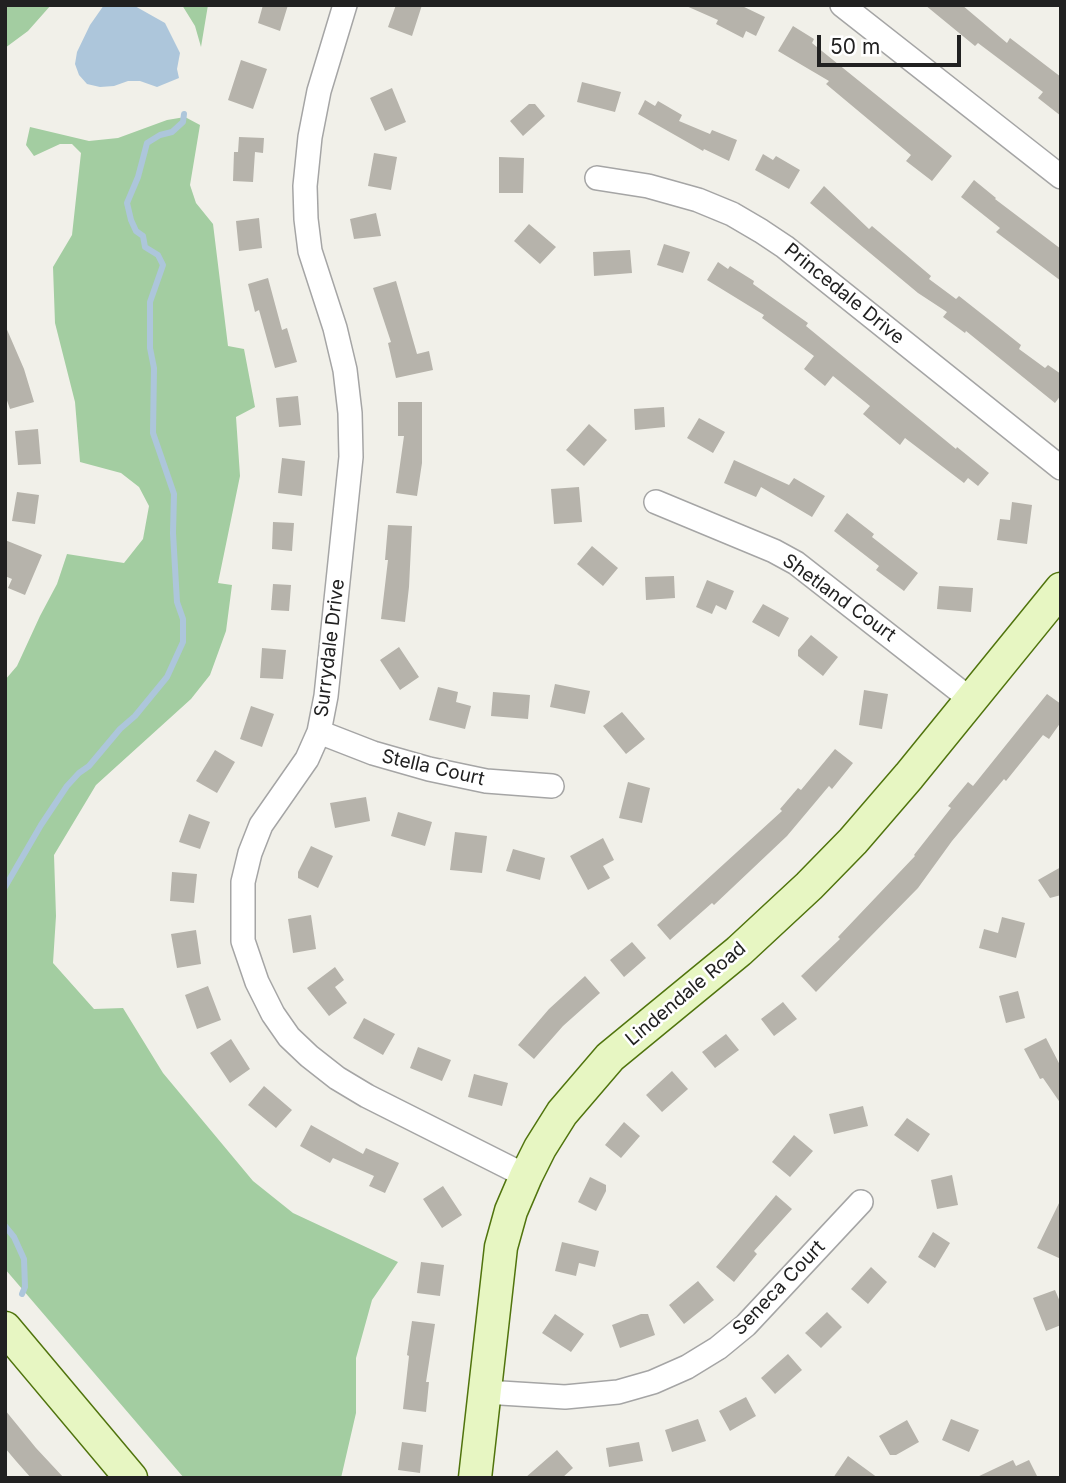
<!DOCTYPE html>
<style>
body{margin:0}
#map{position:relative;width:1066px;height:1483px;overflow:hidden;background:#f1f0e9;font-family:Inter,sans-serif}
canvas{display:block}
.frame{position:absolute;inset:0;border:7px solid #212121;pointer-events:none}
.scale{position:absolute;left:817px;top:35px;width:144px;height:32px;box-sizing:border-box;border:4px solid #212121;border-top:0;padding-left:9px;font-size:21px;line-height:24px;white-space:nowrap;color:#212121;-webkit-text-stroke:5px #fff;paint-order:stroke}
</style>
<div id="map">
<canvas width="1066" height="1483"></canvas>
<div class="frame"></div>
<div class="scale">50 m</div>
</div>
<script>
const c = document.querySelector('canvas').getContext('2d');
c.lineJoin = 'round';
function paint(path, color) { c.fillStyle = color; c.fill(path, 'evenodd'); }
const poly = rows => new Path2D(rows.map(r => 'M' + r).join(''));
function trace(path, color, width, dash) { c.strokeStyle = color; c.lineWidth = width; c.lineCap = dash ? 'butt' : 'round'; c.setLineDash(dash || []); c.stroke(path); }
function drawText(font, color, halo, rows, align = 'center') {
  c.font = font + ' Inter,sans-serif'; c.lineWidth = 5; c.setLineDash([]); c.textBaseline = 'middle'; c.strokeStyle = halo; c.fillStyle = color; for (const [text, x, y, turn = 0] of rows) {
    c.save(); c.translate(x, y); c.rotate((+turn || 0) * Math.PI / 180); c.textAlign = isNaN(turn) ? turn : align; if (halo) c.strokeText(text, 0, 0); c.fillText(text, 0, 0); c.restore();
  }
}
const forest = poly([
 [5,5,51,5,28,31,5,48],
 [182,5,208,5,201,47,195,26],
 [185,117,200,125,190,185,196,203,213,224,228,346,244,349,255,407,236,417,240,476,218,583,232,585,226,631,210,675,191,699,96,785,54,855,56,916,53,963,94,1009,123,1008,163,1073,253,1181,293,1213,398,1262,372,1300,356,1358,356,1413,341,1478,184,1478,5,1269,5,680,17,666,40,616,57,584,67,554,124,563,143,539,149,506,139,487,121,473,80,462,75,402,55,323,53,267,72,235,81,153,72,144,60,144,34,156,26,145,30,127,89,141,118,138,167,120]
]);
const water = poly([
 [104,5,133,5,165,23,180,53,177,69,179,78,157,87,140,81,128,81,114,86,100,87,87,84,79,75,75,64,77,52,90,25]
]);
const stream = poly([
 [5,887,41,825,67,786,79,773,89,766,120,729,135,716,167,677,183,642,183,619,177,602,173,533,174,494,153,433,154,368,150,348,150,302,163,265,158,255,145,247,143,236,136,231,131,220,127,203,138,177,147,143,160,135,172,132,183,122,184,114],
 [5,1226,14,1237,24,1259,25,1287,22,1294]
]);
const building = poly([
 [263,5,288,5,280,31,258,23],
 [396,5,422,5,412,36,388,27],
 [684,5,740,5,765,17,756,36,746,31,743,38,716,24,718,20],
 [925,5,962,5,1007,43,1010,38,1061,77,1061,116,1038,98,1043,92,978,43,975,46],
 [793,26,814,39,812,43,952,156,932,181,906,161,911,155,826,84,829,81,778,51],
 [241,60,267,69,253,109,228,100],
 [582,82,621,92,615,112,577,102],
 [392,88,406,122,385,131,370,98],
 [645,100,655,106,658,101,682,115,679,121,710,134,712,130,737,140,729,161,704,149,703,151,638,114],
 [529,104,535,104,545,116,523,136,510,121],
 [239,137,264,138,263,153,255,152,253,182,233,181,234,152,238,152],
 [374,153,397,157,391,190,368,186],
 [763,154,773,160,776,156,800,170,789,189,755,170],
 [499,157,524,158,523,193,499,193],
 [974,180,996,198,995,199,1061,249,1061,281,996,232,1000,228,961,197],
 [824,186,869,229,872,226,931,276,929,279,956,299,959,296,992,322,1021,345,1019,349,1045,368,1048,365,1061,374,1061,395,1055,403,966,331,965,333,943,317,947,312,918,293,810,203],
 [376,213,381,236,354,239,350,219],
 [259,218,262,248,239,251,236,221],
 [529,224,556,247,540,264,514,241],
 [664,244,690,252,683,273,657,265],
 [630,250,632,273,594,276,593,252],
 [718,262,728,269,730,266,754,281,753,284,808,323,806,326,956,449,957,447,989,473,978,486,968,478,964,483,905,438,900,445,863,414,870,406,833,376,825,386,804,369,814,356,762,318,764,315,707,280],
 [268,278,282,330,287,328,297,362,275,368,259,310,255,312,248,284],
 [396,281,417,354,429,351,433,370,396,378,388,343,391,342,373,288],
 [5,325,24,369,34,402,10,409,5,395],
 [298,396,301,425,279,427,276,398],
 [398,402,422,402,422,463,417,496,396,493,404,436,398,436],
 [664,407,665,427,635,430,634,409],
 [699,418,725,432,713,453,687,438],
 [589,424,607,440,584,466,566,450],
 [38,429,41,464,18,465,15,431],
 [282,458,305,461,302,496,278,493],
 [734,460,789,485,794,478,825,496,812,517,761,487,756,497,724,483],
 [579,487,582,522,554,524,551,489],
 [17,492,39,495,35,524,12,521],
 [1012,502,1032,505,1027,544,997,540,1000,519,1010,520],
 [847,513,874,534,872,537,918,573,904,591,876,570,879,566,834,531],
 [273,522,294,523,292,551,272,549],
 [388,525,412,526,409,587,405,622,381,619,388,560,385,560],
 [5,540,42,555,25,595,8,588,12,579,5,576],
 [592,546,618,568,603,586,577,564],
 [674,576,675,598,646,600,645,577],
 [707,580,734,591,726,610,716,605,712,614,696,607],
 [273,584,291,585,289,611,271,610],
 [939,586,973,588,971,612,937,609],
 [763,604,789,618,779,637,752,622],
 [811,635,838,657,823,676,798,656,798,650],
 [399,647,419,677,400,690,380,660],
 [262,648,286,650,283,679,260,678],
 [555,684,590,691,585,714,550,707],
 [438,687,458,692,456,702,471,706,465,729,429,720],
 [864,690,888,694,882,729,859,725],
 [493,692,530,695,528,719,491,716],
 [1047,694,1061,704,1061,722,1049,739,1043,735,1006,781,1004,779,952,841,918,888,816,992,801,976,840,939,838,937,915,856,914,855,951,808,948,806,968,782,973,786],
 [251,706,274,714,262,747,240,739],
 [622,712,645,739,626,754,603,726],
 [835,749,853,763,832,789,829,786,787,836,714,905,712,903,670,940,657,925,782,811,780,809,798,788,801,790],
 [215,750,235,762,217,793,196,781],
 [628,782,650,788,642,823,619,818],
 [366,797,370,821,335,828,330,803],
 [398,812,432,822,425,846,391,836],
 [189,814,210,822,200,849,179,842],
 [455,832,487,836,482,873,450,870],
 [603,838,614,860,603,866,610,878,588,890,570,856],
 [311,846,333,856,318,888,298,878,298,872],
 [513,849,545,858,540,880,506,871],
 [1061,867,1061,895,1050,898,1038,880],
 [172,872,197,874,194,903,170,901],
 [311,915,316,949,293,953,288,919],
 [1002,917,1025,923,1016,958,979,948,984,929,998,933],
 [196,930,201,964,177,968,171,934],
 [632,942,646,958,624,977,610,960],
 [335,967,344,980,335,987,347,1003,329,1016,307,988],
 [585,976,600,993,563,1026,534,1059,518,1045,549,1009],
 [208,986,221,1020,197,1029,185,995],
 [1018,991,1025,1018,1006,1023,999,996],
 [783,1002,797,1019,774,1036,761,1019],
 [364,1018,395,1034,383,1055,353,1038],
 [726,1034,739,1050,715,1068,702,1052],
 [1046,1038,1061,1067,1061,1104,1043,1078,1040,1079,1024,1049],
 [231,1039,250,1069,230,1083,210,1053],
 [418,1047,451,1060,442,1081,410,1068],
 [672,1071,688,1089,662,1112,646,1095],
 [474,1074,508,1083,502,1106,468,1097],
 [264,1086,292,1110,276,1128,248,1105],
 [863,1106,868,1126,834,1134,829,1114],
 [907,1118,930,1134,918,1152,894,1135],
 [624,1122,640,1136,621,1158,605,1145],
 [311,1125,363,1154,366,1148,399,1163,385,1193,369,1186,374,1176,333,1158,330,1163,300,1146],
 [794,1135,813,1151,790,1177,772,1162],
 [952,1175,958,1205,937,1209,931,1180],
 [590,1177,606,1185,606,1191,596,1211,578,1202],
 [443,1186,462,1215,442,1228,423,1199],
 [776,1195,792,1209,754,1251,757,1254,734,1282,716,1267],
 [1061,1199,1061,1259,1037,1248],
 [933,1232,950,1243,935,1268,918,1257],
 [562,1242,599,1251,595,1267,579,1263,576,1276,555,1271],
 [421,1262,444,1265,440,1296,417,1293],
 [871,1267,887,1282,868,1304,851,1289],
 [698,1281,714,1300,684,1324,669,1305],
 [1055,1290,1061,1304,1061,1325,1046,1331,1033,1298],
 [827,1312,842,1327,821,1348,805,1333],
 [555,1314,584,1334,571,1352,542,1333],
 [641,1314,648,1314,655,1335,620,1348,612,1325],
 [412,1321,435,1324,426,1382,429,1382,426,1412,403,1409,409,1356,407,1355],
 [788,1354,802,1370,775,1394,761,1378],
 [746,1397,756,1416,730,1431,719,1411],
 [5,1410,36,1448,64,1478,31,1478,16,1461,5,1448],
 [698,1419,706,1441,672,1452,665,1430],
 [951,1419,979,1430,969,1452,942,1440],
 [907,1420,919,1442,896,1455,890,1455,879,1436],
 [402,1442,423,1445,420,1473,398,1470],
 [639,1442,643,1461,609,1467,606,1448],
 [557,1450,573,1468,562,1478,525,1478],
 [848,1456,878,1478,833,1478],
 [1013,1460,1016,1466,1029,1460,1038,1478,975,1478]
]);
const street = poly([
 [345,5,319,91,310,137,305,186,306,219,310,251,335,328,345,370,350,413,351,457,326,696,319,732,307,759,261,825,250,853,243,882,243,941,257,982,273,1014,289,1037,309,1056,337,1078,367,1096,526,1176],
 [842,5,1061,177],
 [597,178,648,186,698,200,732,214,761,231,785,247,1061,468],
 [656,502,774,551,796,563,970,699],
 [319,732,373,753,429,769,486,781,552,786],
 [485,1392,565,1397,618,1392,653,1382,687,1367,718,1348,746,1325,861,1202]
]);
const secondary = poly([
 [5,1328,131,1478],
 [475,1478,501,1247,511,1211,526,1176,540,1148,562,1113,610,1057,739,951,809,886,853,841,909,776,1061,589]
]);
const streetNames = [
 ["Princedale Drive",844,294,39],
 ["Shetland Court",839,598,36],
 ["Surrydale Drive",330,648,-83],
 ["Stella Court",433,768,13],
 ["Lindendale Road",686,994,-40],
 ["Seneca Court",779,1288,-46]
];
paint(forest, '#a3cda1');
paint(water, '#adc6db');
trace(stream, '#adc6db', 6);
paint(building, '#b6b3ab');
trace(street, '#a5a5a5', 26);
trace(secondary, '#50740d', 35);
trace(street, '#fff', 23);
trace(secondary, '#e7f6c2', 32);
drawText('19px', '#212121', '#fff', streetNames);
</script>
